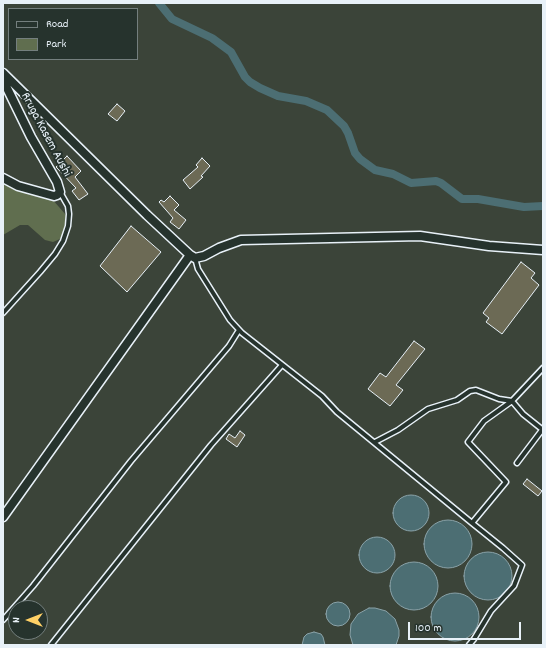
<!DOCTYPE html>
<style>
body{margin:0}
#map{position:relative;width:546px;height:648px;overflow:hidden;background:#3b4439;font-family:Dekko,sans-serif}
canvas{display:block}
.frame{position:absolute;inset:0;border:4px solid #e8f1f8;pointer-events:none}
.legend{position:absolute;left:8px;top:8px;width:130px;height:52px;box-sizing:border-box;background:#26332d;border:1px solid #747f7e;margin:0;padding:5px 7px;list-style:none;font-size:12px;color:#e8f1f8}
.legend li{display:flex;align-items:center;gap:8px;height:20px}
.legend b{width:20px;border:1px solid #747f7e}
.north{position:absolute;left:8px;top:600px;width:40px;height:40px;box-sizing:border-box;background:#26332d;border:1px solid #747f7e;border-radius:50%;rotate:270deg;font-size:11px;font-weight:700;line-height:16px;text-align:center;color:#e8f1f8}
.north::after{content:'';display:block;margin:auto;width:14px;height:18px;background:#ffd166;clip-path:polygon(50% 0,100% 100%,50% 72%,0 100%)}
.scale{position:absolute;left:408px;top:622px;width:113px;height:18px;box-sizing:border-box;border:2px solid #e8f1f8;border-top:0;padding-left:5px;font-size:12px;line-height:14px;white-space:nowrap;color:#e8f1f8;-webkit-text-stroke:3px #26332d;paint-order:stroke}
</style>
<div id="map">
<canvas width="546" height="648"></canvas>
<div class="frame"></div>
<ul class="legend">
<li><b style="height:5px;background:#26332d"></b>Road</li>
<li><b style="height:11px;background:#606e4f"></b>Park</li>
</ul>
<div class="north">N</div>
<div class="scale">100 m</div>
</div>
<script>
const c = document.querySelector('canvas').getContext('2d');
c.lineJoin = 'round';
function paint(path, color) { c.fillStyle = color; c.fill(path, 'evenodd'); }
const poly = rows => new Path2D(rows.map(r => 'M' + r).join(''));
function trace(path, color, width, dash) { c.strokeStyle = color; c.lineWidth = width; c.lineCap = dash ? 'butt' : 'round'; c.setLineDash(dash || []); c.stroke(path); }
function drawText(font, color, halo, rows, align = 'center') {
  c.font = font + ' Dekko,sans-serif'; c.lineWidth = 4; c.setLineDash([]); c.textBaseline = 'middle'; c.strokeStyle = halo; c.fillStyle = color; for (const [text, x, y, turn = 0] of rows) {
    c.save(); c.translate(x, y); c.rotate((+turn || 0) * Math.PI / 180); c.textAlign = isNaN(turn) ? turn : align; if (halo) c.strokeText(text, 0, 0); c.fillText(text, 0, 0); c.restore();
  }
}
const green = poly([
 [3,183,21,190,52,199,66,215,64,232,60,239,53,242,45,240,28,225,20,225,3,235]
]);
const water = poly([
 '393 513a18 18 0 1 1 36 0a18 18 0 1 1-36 0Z',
 '424 544a24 24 0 1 1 48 0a24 24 0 1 1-48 0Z',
 '359 555a18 18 0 1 1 36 0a18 18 0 1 1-36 0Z',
 '464 576a24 24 0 1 1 48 0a24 24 0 1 1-48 0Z',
 '390 586a24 24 0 1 1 48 0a24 24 0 1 1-48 0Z',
 '431 617a24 24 0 1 1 48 0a24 24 0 1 1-48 0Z',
 '326 614a12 12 0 1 1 24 0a12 12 0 1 1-24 0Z',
 [369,608,375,608,386,611,395,619,399,630,399,636,396,645,353,645,350,635,351,624,358,614,369,608],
 [314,632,321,634,323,637,325,645,302,645,304,637,307,634,314,632]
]);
const canal = poly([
 [159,3,172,19,212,38,231,52,245,77,250,82,260,88,278,96,306,101,327,110,344,126,348,133,355,153,360,159,375,170,393,174,411,183,436,181,441,183,462,199,478,199,524,207,543,206]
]);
const building = poly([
 [117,104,125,111,117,121,108,114,117,104],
 [67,156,81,171,75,177,88,194,79,200,72,191,76,188,56,167,67,156],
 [202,158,210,166,201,176,203,177,190,189,183,180,198,167,196,165,202,158],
 [170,196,179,205,174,210,186,220,179,229,170,222,173,218,159,202,161,200,164,202,170,196],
 [131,226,161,252,127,292,100,266,131,226],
 [521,262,535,273,531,278,539,285,502,334,486,322,489,318,483,313,521,262],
 [414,341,425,349,396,385,403,390,390,406,368,389,380,373,386,377,414,341],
 [240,431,245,435,237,447,226,439,229,434,235,438,240,431],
 [527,479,542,491,538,496,523,484,527,479]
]);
const lane = poly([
 [195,258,198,269,230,320,242,333,322,396,337,412,472,523],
 [3,313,40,272,55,254,63,241,68,226,69,214,68,206,60,192],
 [375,442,398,430,428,409,457,400,470,391,476,390,499,399,512,401,523,414,543,430],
 [517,463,542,430],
 [3,620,33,586,131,461,229,346,239,330],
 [51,645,211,445,282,365],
 [469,645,474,639,491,611,514,586,522,565,503,548,472,523,506,482,468,442,484,421,512,401,543,368]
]);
const street = poly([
 [3,73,147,215,190,255,195,258,204,256,219,248,241,240,420,236,489,246,543,250],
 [3,76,7,88,31,137,57,182,60,192,57,195,54,196,18,186,3,178],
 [3,517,190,255]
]);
const streetNames = [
 ["Rruga Kasem Aushi",45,135,62]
];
paint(green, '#606e4f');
paint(water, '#4c6e73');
trace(water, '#8aa2a8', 1);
trace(canal, '#4c6e73', 8);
paint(building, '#6c6a55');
trace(building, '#e8f1f8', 1);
trace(lane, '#e8f1f8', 7);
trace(street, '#e8f1f8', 11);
trace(lane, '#26332d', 4);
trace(street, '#26332d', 8);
drawText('13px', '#e8f1f8', '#26332d', streetNames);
</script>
